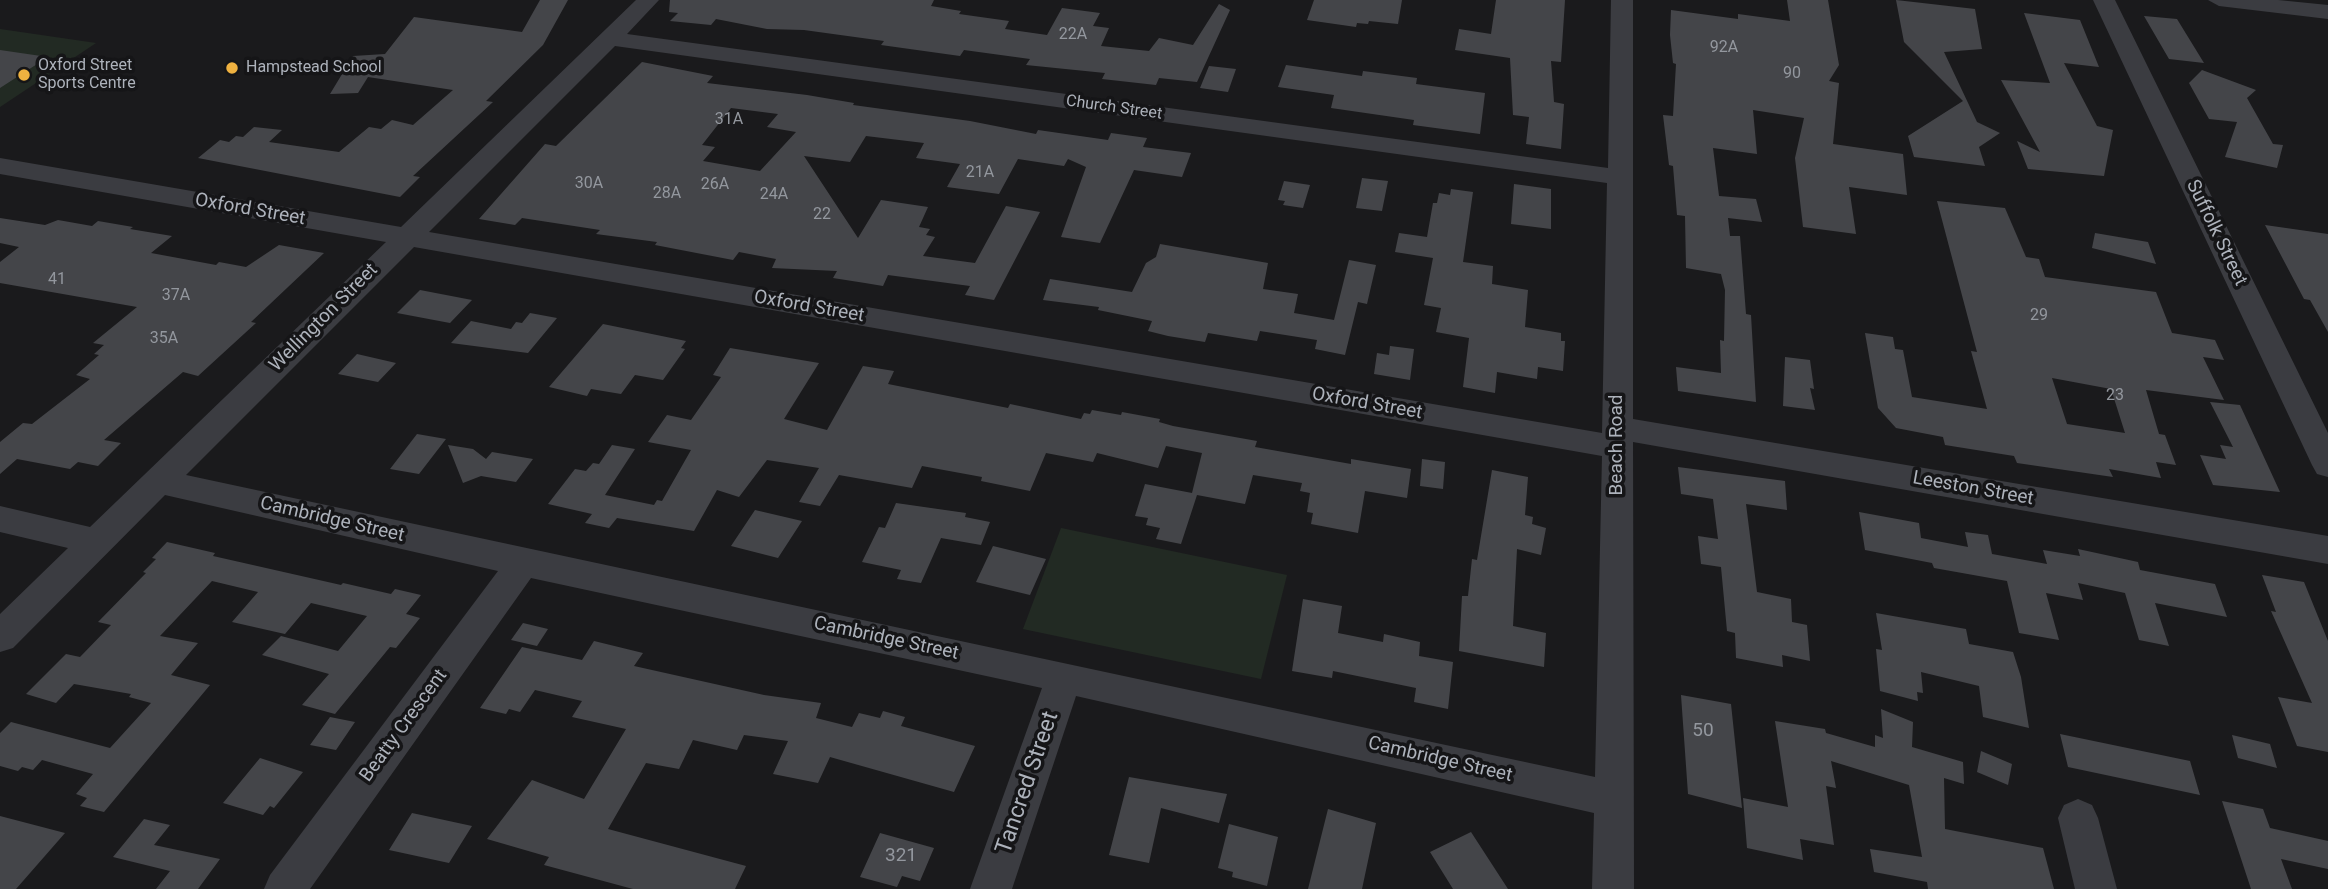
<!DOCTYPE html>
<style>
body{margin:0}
canvas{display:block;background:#1a1a1c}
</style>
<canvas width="2328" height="889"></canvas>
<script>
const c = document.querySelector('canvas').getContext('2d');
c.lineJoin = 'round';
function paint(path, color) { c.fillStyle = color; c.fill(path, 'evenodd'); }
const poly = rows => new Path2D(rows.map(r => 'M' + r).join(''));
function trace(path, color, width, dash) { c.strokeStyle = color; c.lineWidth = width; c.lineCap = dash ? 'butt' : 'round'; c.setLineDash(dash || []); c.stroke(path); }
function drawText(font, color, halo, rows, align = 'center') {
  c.font = font + ' Roboto,sans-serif'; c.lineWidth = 7; c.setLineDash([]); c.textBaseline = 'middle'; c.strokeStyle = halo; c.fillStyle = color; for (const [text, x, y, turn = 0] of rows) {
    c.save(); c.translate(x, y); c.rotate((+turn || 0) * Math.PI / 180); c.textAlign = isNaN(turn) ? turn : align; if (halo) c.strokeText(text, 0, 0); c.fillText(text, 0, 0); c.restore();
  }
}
const green = poly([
 [0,29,96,43,0,107],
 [1061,528,1287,575,1261,679,1023,629]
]);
const building = poly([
 [540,0,568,0,543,45,486,101,493,102,413,176,420,177,400,197,198,158,220,140,229,142,236,136,243,137,254,127,282,130,269,142,339,152,369,127,381,129,392,120,413,125,453,90,368,77,358,93,330,94,353,56,385,54,414,17,522,32],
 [670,0,934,0,931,6,961,11,959,14,1009,21,1005,29,1047,35,1062,8,1100,13,1093,26,1109,28,1101,46,1149,51,1159,38,1193,45,1219,4,1230,10,1197,82,1159,78,1156,85,1102,79,1105,73,1026,65,1030,59,964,50,960,56,881,45,884,41,804,30,767,29,716,19,711,25,670,21,678,13,669,12],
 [1314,0,1402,0,1398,24,1369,21,1368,24,1357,23,1356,27,1307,20],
 [1496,0,1565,0,1561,62,1551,61,1554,102,1564,104,1561,149,1526,144,1529,117,1513,115,1510,58,1455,50,1459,29,1491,34],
 [1787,0,1828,0,1839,65,1829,81,1839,83,1833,144,1903,154,1907,195,1849,187,1856,234,1803,227,1795,158,1804,118,1753,110,1757,154,1713,148,1719,196,1756,199,1762,222,1728,218,1730,236,1740,236,1746,314,1751,315,1756,402,1678,391,1676,367,1721,373,1720,340,1724,341,1725,290,1721,274,1686,268,1685,216,1677,215,1673,166,1669,165,1663,115,1673,116,1676,64,1673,63,1670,35,1671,10,1738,19,1738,14,1790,21],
 [1896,0,1975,9,1982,49,1944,52,1977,122,2000,133,1979,147,1985,166,1914,157,1908,136,1963,101,1904,42],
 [2024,13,2080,20,2099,67,2064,63,2097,126,2113,130,2104,176,2028,169,2017,141,2040,152,2001,80,2050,83],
 [2144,16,2177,19,2204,63,2169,59],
 [0,50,48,57,0,88],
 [642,62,713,76,707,83,807,95,854,103,853,105,970,121,1036,134,1038,130,1108,140,1111,133,1147,138,1143,147,1191,153,1182,177,1134,170,1100,243,1061,237,1086,167,1068,159,1064,166,1018,159,999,194,947,187,960,164,916,158,924,143,866,136,850,162,804,156,858,238,881,200,928,207,919,227,930,229,926,235,935,237,923,256,975,263,1006,206,1040,212,994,300,965,295,970,286,888,275,883,286,865,283,833,278,837,271,772,268,776,259,739,252,733,260,655,245,657,242,596,234,600,230,522,218,515,225,479,219,545,144,556,146],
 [731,108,778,114,767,127,796,132,760,171,703,161,715,147,702,145],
 [1286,65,1362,76,1363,71,1417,78,1416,84,1485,93,1480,134,1413,125,1414,120,1331,108,1334,95,1278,87],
 [1209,66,1236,69,1228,92,1200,88],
 [2202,70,2256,90,2247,98,2273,144,2283,145,2277,168,2225,157,2237,122,2209,119,2189,83],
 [1362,178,1388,181,1382,211,1356,208],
 [1284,181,1310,185,1303,208,1283,205,1285,201,1278,200],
 [1514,184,1551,189,1551,229,1511,224],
 [1451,189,1473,192,1463,262,1493,266,1492,284,1528,290,1525,327,1561,333,1561,341,1565,341,1563,371,1538,367,1537,379,1497,372,1495,393,1463,387,1469,338,1436,332,1441,308,1424,305,1433,258,1395,252,1399,233,1427,237,1433,203,1437,203,1439,193,1450,195],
 [1937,201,2005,208,2026,257,2039,259,2045,277,2156,292,2172,333,2215,340,2224,360,2203,357,2224,400,2146,390,2159,434,2165,435,2176,465,2156,462,2161,478,2109,469,2113,477,2017,463,2014,456,1945,445,1943,437,1896,428,1878,408,1865,333,1893,337,1895,349,1903,350,1912,397,1987,409,1971,351,1977,352],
 [2052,378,2111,389,2125,433,2067,424],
 [0,218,45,225,58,220,92,226,98,221,133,227,130,229,172,236,151,253,216,265,219,262,246,267,279,245,324,253,251,322,256,323,198,376,183,372,104,440,121,443,98,466,78,462,70,469,17,459,0,474,0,442,23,423,32,424,90,379,76,375,99,355,94,354,104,345,93,343,137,307,0,283,0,262,19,247,0,243],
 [2265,225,2328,234,2328,332,2310,300,2304,299],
 [2095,233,2148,242,2156,264,2092,248],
 [1160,244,1268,263,1263,289,1298,294,1294,313,1334,320,1349,260,1376,265,1367,304,1358,302,1345,355,1315,349,1317,340,1260,331,1257,341,1208,333,1205,342,1168,336,1148,331,1152,321,1098,310,1099,307,1043,300,1050,279,1132,292,1146,263,1156,257],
 [420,290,472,300,450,323,397,313],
 [530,313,557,318,528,353,451,343,471,321,511,329,516,322,522,323],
 [603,324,686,341,681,348,685,349,663,380,635,375,621,394,591,389,587,396,549,387],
 [1390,346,1414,349,1410,380,1374,374,1377,353,1389,355],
 [730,348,819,363,784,419,827,430,863,366,894,371,888,384,1008,408,1010,404,1081,419,1084,413,1090,414,1092,410,1121,415,1122,412,1160,419,1159,422,1173,426,1257,441,1255,447,1351,464,1351,459,1411,469,1407,498,1365,491,1358,533,1311,524,1313,513,1307,512,1310,493,1300,491,1302,483,1253,475,1245,504,1197,495,1181,544,1156,539,1160,528,1146,525,1148,518,1135,516,1145,484,1192,493,1202,453,1166,446,1158,468,1097,453,1093,462,1046,453,1030,491,981,481,982,477,922,466,912,488,839,475,820,506,799,502,819,468,767,460,739,497,717,490,694,531,617,518,609,528,585,523,592,514,548,504,575,469,586,471,593,463,599,464,612,445,635,449,605,495,654,505,657,500,662,501,691,450,648,442,667,415,691,420,721,377,713,375],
 [357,354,396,363,378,382,338,374],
 [1785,357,1810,360,1814,389,1810,388,1815,410,1783,406],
 [2210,402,2240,405,2280,492,2213,485,2200,455,2226,459,2220,445,2233,447],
 [417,434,446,439,419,474,390,469],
 [448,445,473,449,486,459,492,452,533,459,516,482,481,476,463,483],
 [1422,459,1445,462,1443,489,1420,486],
 [1678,467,1785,481,1787,510,1746,504,1757,592,1791,599,1792,622,1807,625,1810,661,1782,655,1783,667,1736,658,1735,633,1727,631,1721,567,1701,564,1698,536,1718,539,1713,499,1681,494],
 [1492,470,1528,477,1525,515,1533,517,1532,524,1546,528,1541,555,1517,549,1513,626,1546,633,1544,667,1459,651,1462,596,1468,596,1472,559,1477,560],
 [896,503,966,513,965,517,990,522,981,545,941,538,921,583,897,579,901,570,862,562,879,527,885,528],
 [755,510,802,521,778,558,731,546],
 [1859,512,1919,523,1921,538,1968,547,1965,532,1988,535,1992,554,2047,564,2043,550,2080,556,2078,549,2138,562,2140,570,2215,584,2227,617,2155,603,2169,646,2139,640,2125,593,2078,583,2083,600,2046,593,2059,640,2019,633,2007,581,1934,568,1932,563,1865,550],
 [167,542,215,553,213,556,341,585,343,583,391,594,395,589,421,595,406,614,420,618,396,648,390,647,335,714,302,705,329,674,262,655,281,636,338,651,367,616,311,603,285,634,232,622,258,592,212,581,160,636,198,643,171,675,210,685,104,812,80,806,87,798,76,794,93,774,42,760,33,770,22,767,18,771,0,766,0,733,11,722,110,748,151,703,129,697,131,694,74,684,56,703,26,694,66,654,80,657,111,625,98,622,146,573,143,572,156,559,152,558],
 [993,546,1046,559,1030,595,976,582],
 [2262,575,2304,582,2328,641,2328,752,2297,746,2278,697,2312,703,2271,611,2276,612],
 [1303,599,1342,606,1338,633,1383,642,1384,634,1420,642,1419,656,1453,662,1448,709,1414,702,1416,688,1333,671,1332,678,1292,671],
 [1876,613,1966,629,1969,644,2013,652,2021,677,2029,728,1983,717,1979,686,1921,672,1923,693,1917,692,1918,701,1880,691,1876,649,1882,650],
 [523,623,548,629,537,646,511,640],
 [594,641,643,653,634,666,764,695,821,703,816,718,852,727,859,713,880,718,883,711,905,717,901,726,975,746,954,792,830,757,818,783,773,774,788,741,744,735,737,750,693,740,679,769,646,763,608,829,746,866,735,889,633,889,544,865,549,857,487,839,532,780,584,799,626,729,572,717,582,701,535,690,520,712,509,709,506,714,480,708,522,647,582,660],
 [1681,695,1731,704,1742,808,1688,794],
 [1881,709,1913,722,1912,747,1963,762,1964,784,1944,778,1945,829,2043,848,2054,889,1928,889,1927,882,1874,872,1870,849,1922,857,1909,785,1831,761,1836,788,1826,786,1834,845,1800,839,1803,860,1747,848,1743,798,1788,807,1775,721,1825,729,1826,733,1875,747,1875,735,1883,738],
 [330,717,355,722,336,750,310,745],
 [2060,734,2190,761,2200,795,2068,767],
 [2232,735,2270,744,2277,768,2238,758],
 [1981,751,2012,764,2008,785,1977,772],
 [260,758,303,772,274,808,270,806,263,815,223,803],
 [1129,777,1227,794,1219,823,1161,808,1149,863,1109,855],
 [2222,801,2263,809,2270,828,2328,841,2328,869,2281,859,2292,889,2251,889],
 [1328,809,1376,823,1362,889,1308,889],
 [412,813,472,826,449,863,389,850],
 [0,816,65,833,16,889,0,889],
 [144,819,170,825,154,845,220,859,198,889,156,889,170,871,113,857],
 [1229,824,1278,837,1267,886,1232,877,1233,872,1218,868],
 [1471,832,1508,889,1453,889,1430,852],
 [880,833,934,848,920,881,902,876,897,887,860,877]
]);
const minor = poly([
 [636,0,659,0,627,34,1608,168,1611,0,1633,0,1633,419,2328,536,2328,564,1633,442,1634,889,1592,889,1594,813,1076,696,1012,889,970,889,1042,688,531,578,310,889,264,889,270,875,498,571,165,495,13,648,0,652,0,614,68,548,0,532,0,506,90,527,386,242,0,174,0,158,401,227,636,0],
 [615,46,1607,183,1602,433,429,232,615,46],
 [414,247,1602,456,1595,777,186,475,414,247],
 [2093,0,2115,0,2328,433,2328,477,2317,474,2312,465,2093,0],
 [2208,0,2278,0,2328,5,2328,19,2219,6,2208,0],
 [2078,799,2092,805,2098,818,2117,889,2075,889,2058,818,2064,805,2078,799]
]);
const markers = [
 [232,68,7,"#eeb140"],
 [24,75,7,"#eeb140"]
];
const numberNames = [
 ["22A",1073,35],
 ["92A",1724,48],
 ["90",1792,74],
 ["31A",729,120],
 ["21A",980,173],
 ["30A",589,184],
 ["26A",715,185],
 ["28A",667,194],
 ["24A",774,195],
 ["22",822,215],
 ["41",57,280],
 ["37A",176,296],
 ["29",2039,316],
 ["35A",164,339],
 ["23",2115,396]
];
const farPoinames = [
 ["Oxford Street",38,66],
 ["Sports Centre",38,84],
 ["Hampstead School",246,68]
];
const farStreetnames = [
 ["Church Street",1114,108,8]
];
const streetNames = [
 ["Oxford Street",250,210,10],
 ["Suffolk Street",2216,233,64],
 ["Oxford Street",809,307,10],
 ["Wellington Street",324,318,-45],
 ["Oxford Street",1367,404,10],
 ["Beach Road",1617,445,-90],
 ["Leeston Street",1973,489,10],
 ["Cambridge Street",332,520,13],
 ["Cambridge Street",886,639,12],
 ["Beatty Crescent",404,726,-54],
 ["Cambridge Street",1440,760,13]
];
const nearNumbernames = [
 ["50",1703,731],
 ["321",901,856]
];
const nearStreetnames = [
 ["Tancred Street",1028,783,-71]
];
paint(green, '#222a23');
paint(building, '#444549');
paint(minor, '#3b3c41');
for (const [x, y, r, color] of markers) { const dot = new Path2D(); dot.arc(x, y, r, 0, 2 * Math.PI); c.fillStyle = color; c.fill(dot); trace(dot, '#151517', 2.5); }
drawText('16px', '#93979e', null, numberNames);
drawText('16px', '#adb2bb', '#151517', farPoinames, 'left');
drawText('16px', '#adb2bb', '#151517', farStreetnames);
drawText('19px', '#adb2bb', '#151517', streetNames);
drawText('19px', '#93979e', null, nearNumbernames);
drawText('23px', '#adb2bb', '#151517', nearStreetnames);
</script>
